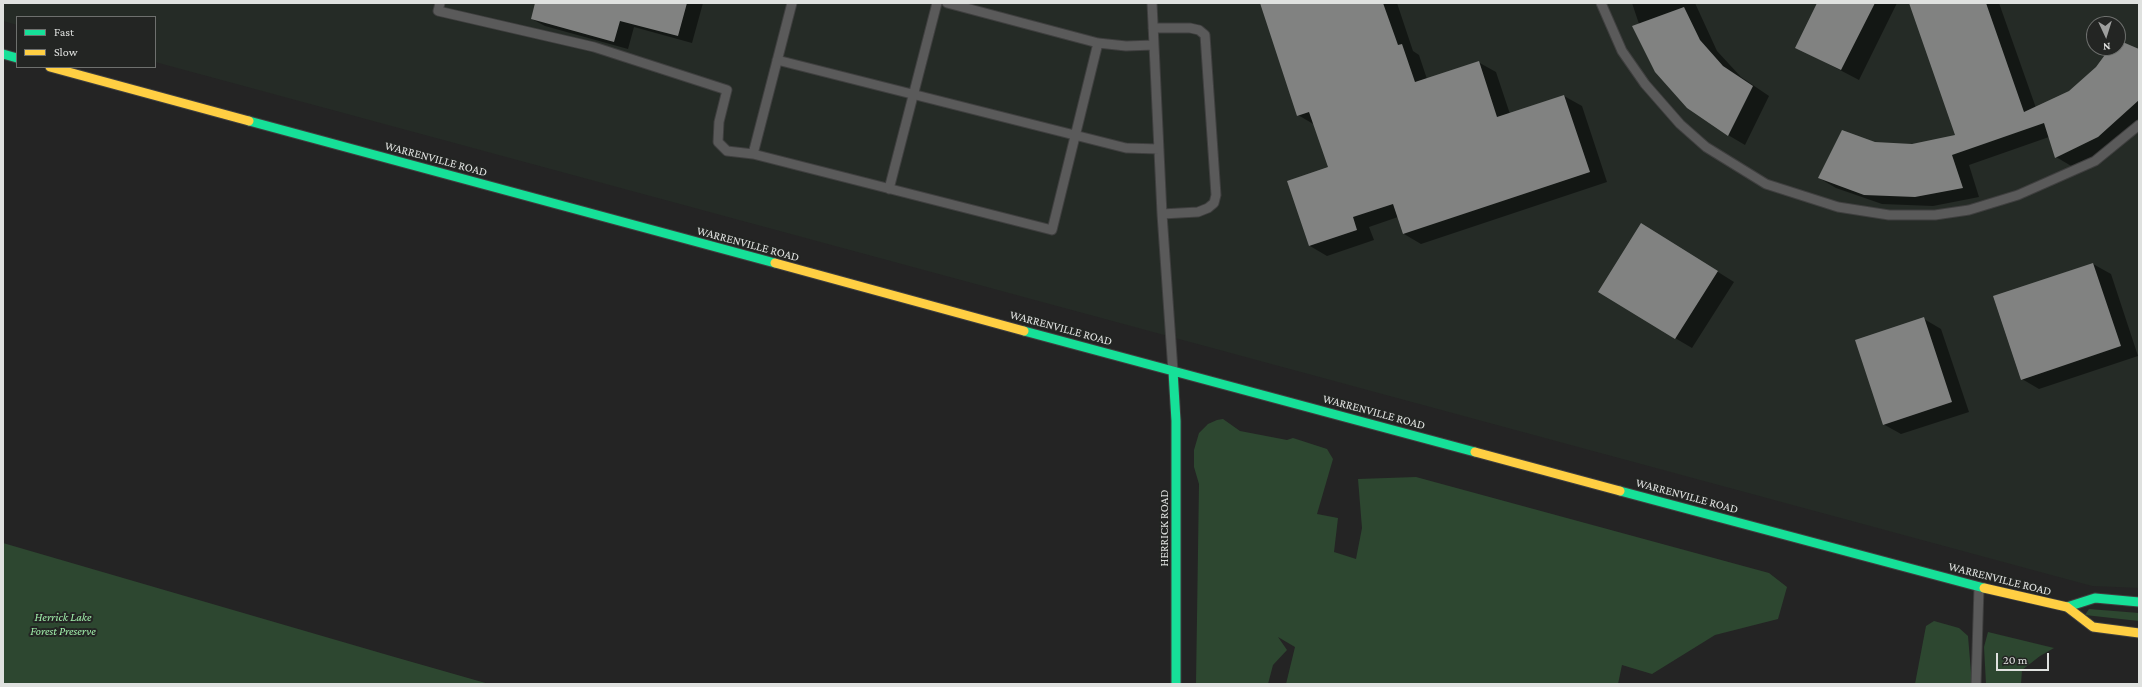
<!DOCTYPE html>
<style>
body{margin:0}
#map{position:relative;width:2142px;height:687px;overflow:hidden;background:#242424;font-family:"Crimson Pro",serif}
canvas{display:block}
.frame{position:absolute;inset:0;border:4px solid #dfe1df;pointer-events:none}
.legend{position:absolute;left:16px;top:16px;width:140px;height:52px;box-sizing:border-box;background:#232523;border:1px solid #6e706e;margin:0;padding:5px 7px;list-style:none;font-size:12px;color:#dfe1df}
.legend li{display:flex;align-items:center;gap:8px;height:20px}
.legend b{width:20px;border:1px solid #6e706e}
.north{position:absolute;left:2086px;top:16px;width:40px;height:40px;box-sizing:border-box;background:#232523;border:1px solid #6e706e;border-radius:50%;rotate:176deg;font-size:11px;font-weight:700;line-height:16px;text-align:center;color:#dfe1df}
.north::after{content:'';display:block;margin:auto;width:14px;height:18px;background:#9e9f9e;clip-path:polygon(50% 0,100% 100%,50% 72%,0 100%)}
.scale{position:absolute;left:1996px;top:653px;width:53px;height:18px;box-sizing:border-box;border:2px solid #dfe1df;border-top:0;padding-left:5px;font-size:12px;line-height:14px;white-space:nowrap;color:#dfe1df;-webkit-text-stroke:3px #232523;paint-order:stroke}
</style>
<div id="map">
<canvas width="2142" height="687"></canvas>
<div class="frame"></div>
<ul class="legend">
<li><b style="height:5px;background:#16e098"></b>Fast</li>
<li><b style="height:5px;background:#ffcf43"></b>Slow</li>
</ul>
<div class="north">N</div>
<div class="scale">20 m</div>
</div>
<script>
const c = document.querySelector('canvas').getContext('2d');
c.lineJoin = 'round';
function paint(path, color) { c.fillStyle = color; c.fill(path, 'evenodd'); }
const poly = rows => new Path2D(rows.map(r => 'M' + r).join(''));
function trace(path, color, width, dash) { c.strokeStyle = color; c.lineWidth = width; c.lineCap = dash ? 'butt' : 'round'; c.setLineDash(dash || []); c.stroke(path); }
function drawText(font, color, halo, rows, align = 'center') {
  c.font = font + ' "Crimson Pro",serif'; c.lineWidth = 4; c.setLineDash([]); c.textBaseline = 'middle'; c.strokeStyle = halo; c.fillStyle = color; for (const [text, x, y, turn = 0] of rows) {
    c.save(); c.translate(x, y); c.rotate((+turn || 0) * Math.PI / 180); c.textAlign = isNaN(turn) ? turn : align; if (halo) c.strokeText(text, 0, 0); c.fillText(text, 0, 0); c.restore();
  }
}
const built = poly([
 [3,3,2139,3,2139,588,2092,586,155,62,155,17,17,17,17,25,3,21],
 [2094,24,2118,24,2118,48,2094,48]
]);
const green = poly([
 [1223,419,1240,431,1287,440,1293,438,1327,449,1333,459,1317,514,1338,518,1334,552,1356,559,1362,528,1358,479,1416,477,1769,573,1787,587,1778,619,1715,635,1652,674,1622,665,1618,684,1286,684,1295,647,1278,637,1287,650,1273,665,1268,684,1196,684,1199,484,1194,467,1194,450,1199,433,1208,424,1217,420],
 [3,543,391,656,489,684,3,684],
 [2089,609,2139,613,2139,621,2085,615],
 [1934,621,1959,628,1968,636,1972,684,1915,684,1926,626],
 [1988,632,2054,648,2040,656,2022,670,2021,684,1986,684,1984,647]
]);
const shadow = poly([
 [536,3,703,3,692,43,634,27,628,49,545,26,532,19],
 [1261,3,1397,3,1413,51,1419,55,1427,79,1478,62,1496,72,1510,114,1564,96,1582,106,1607,182,1421,244,1404,234,1398,217,1369,227,1374,240,1327,256,1310,246,1288,181,1329,168,1315,125,1298,115],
 [1632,3,1695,3,1717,51,1741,77,1769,96,1745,145,1728,135,1639,24],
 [1818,3,1897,3,1859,80,1796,47],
 [1910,3,1999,3,2036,108,2070,92,2097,68,2111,48,2118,48,2118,41,2139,50,2139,126,2116,146,2073,167,2056,157,2049,137,1969,165,1979,197,1933,206,1882,204,1836,188,1819,178,1875,143,1912,145,1956,136],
 [1659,235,1734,282,1692,348,1675,338],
 [2093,264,2111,274,2138,356,2039,389,2022,379],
 [1924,319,1941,329,1969,412,1901,434,1883,424]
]);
const building = poly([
 [535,3,687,3,678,36,620,21,614,42,531,19],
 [1260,3,1383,3,1398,45,1402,44,1415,82,1479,61,1497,117,1564,95,1590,172,1403,234,1393,204,1353,217,1357,230,1309,246,1287,181,1328,167,1309,112,1297,116],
 [1817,3,1875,3,1841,70,1795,48],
 [1909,3,1986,3,2024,112,2069,91,2096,67,2110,48,2118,48,2118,40,2139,49,2139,100,2098,137,2055,158,2044,123,1952,155,1963,188,1915,197,1864,195,1818,178,1842,130,1875,142,1912,144,1955,135],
 [1684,7,1700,40,1723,66,1753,86,1728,136,1687,108,1655,72,1632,26],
 [1641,223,1718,271,1675,339,1598,292],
 [2093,263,2121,346,2021,380,1993,296],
 [1924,317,1952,402,1883,425,1855,340]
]);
const lane = poly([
 [440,3,438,11,594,47,727,90,719,122,718,142,727,151,753,154],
 [792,3,753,154,1052,230,1098,43],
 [947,3,1098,43,1126,46,1154,45],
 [1152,3,1162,214,1173,371],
 [1601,3,1622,51,1645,84,1680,124,1706,147,1766,184,1838,207,1889,215,1935,215,1969,210,2018,195,2095,161,2139,125],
 [1153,28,1190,28,1199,30,1205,35,1216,195,1214,203,1208,208,1198,212,1162,214],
 [777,60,1126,148,1159,149],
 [889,189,937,3],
 [1976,684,1979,587]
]);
const fast = poly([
 [3,54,17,58],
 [249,121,775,263],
 [1024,331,1475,452],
 [1173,371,1176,421,1176,684],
 [1620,491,1984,588],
 [2067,607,2095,598,2139,602]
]);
const slow = poly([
 [50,67,249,121],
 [775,263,1024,331],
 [1475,452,1620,491],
 [1984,588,2067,607,2093,627,2139,633]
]);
const streetNames = [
 ["WARRENVILLE ROAD",436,159,15],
 ["WARRENVILLE ROAD",748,244,15],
 ["WARRENVILLE ROAD",1061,328,15],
 ["WARRENVILLE ROAD",1374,412,15],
 ["WARRENVILLE ROAD",1687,496,15],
 ["HERRICK ROAD",1164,528,-90],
 ["WARRENVILLE ROAD",2000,579,14]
];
const parkNames = [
 ["Herrick Lake",63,617],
 ["Forest Preserve",63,631]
];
paint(built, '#252b26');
paint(green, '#2d4730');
paint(shadow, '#0007');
paint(building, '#818281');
trace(lane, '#3f3f3f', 11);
trace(fast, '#3f3f3f', 11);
trace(slow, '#3f3f3f', 11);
trace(lane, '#5a5a5a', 9);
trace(fast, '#16e098', 9);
trace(slow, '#ffcf43', 9);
drawText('12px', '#dfe1df', '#232523', streetNames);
drawText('italic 12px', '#a1eeab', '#232523', parkNames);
</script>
